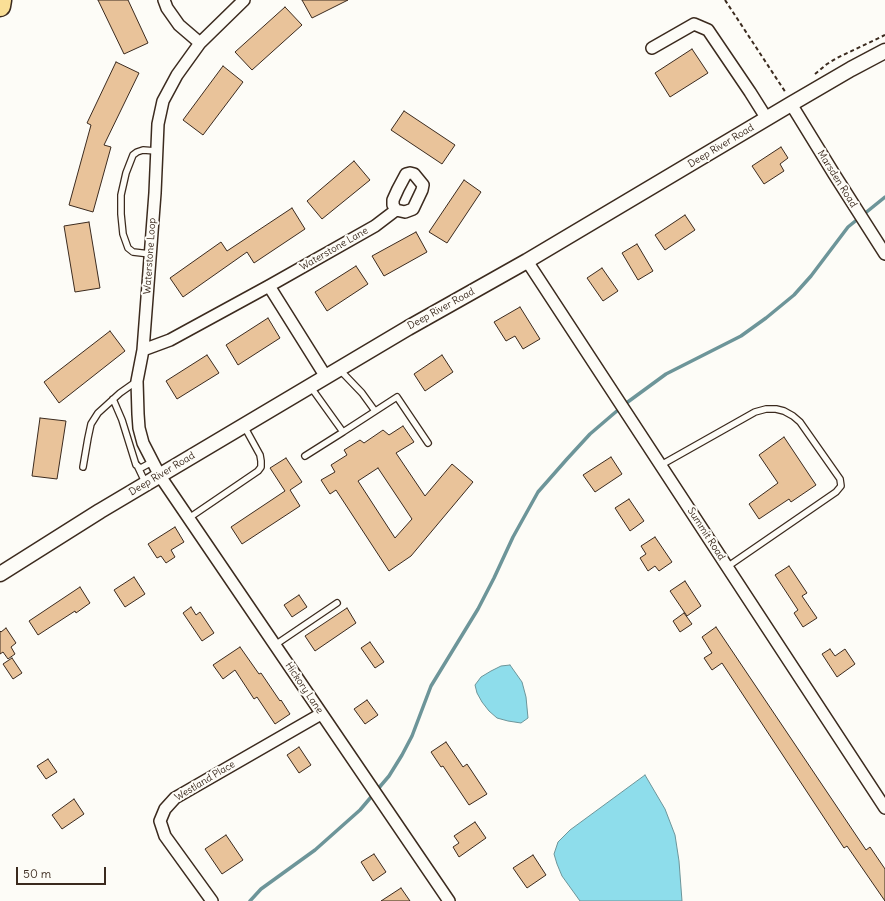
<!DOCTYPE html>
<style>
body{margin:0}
#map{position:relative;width:885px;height:901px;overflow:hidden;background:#fdfcf7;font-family:Delius,sans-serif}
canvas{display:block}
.scale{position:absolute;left:16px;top:867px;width:90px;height:18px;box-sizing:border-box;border:2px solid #3b2a1e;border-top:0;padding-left:5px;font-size:12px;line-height:14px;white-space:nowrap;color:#3b2a1e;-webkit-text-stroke:3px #fdfcf7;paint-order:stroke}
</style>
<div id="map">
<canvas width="885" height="901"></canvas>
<div class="scale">50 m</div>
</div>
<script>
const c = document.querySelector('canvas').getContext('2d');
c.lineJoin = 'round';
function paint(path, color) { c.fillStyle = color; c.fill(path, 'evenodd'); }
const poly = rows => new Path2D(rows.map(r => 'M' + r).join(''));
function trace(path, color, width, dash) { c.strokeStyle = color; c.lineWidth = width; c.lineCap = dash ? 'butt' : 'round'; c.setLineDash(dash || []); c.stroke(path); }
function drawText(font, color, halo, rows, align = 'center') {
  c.font = font + ' Delius,sans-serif'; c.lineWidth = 4; c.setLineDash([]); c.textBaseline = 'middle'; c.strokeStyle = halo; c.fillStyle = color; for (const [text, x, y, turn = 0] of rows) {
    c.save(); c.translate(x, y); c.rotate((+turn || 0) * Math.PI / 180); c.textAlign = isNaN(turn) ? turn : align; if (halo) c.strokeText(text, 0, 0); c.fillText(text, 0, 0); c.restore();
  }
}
const water = poly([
 [510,665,522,682,526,697,528,718,521,723,508,721,497,718,489,711,482,702,477,693,475,685,481,677,491,671,501,666,510,665],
 [645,775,665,809,675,835,679,861,682,901,580,901,562,876,557,864,554,854,558,842,570,830,645,775]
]);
const stream = poly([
 [250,901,261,889,315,850,360,810,389,776,402,755,412,736,431,686,478,609,494,578,513,537,538,492,567,459,590,434,625,404,666,374,741,336,766,318,794,295,811,276,848,227,885,197]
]);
const building = poly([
 [98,0,128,0,148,43,124,54,98,0],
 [302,0,348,0,312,18,302,0],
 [285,7,302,25,252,70,235,52,285,7],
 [692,49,708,73,670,97,655,73,692,49],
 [116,62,139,73,104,145,111,147,93,212,69,205,91,125,87,123,116,62],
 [223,66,243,82,203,135,183,120,223,66],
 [404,111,455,145,442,164,391,130,404,111],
 [781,147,788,158,780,164,784,171,764,184,752,166,781,147],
 [354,161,370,180,322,219,307,201,354,161],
 [464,180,481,192,447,243,429,232,464,180],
 [292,208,305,229,254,263,247,252,183,297,170,278,221,242,227,251,292,208],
 [685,215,695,230,665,250,655,235,685,215],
 [89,222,100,288,75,292,64,226,89,222],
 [416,232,427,252,384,276,372,256,416,232],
 [637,244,653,271,638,280,622,253,637,244],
 [356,266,368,284,327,311,315,292,356,266],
 [602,268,618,291,603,301,587,278,602,268],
 [520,307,540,339,523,349,515,336,506,341,494,322,520,307],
 [268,318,280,338,238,365,226,345,268,318],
 [110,331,125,351,59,403,44,382,110,331],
 [207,355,219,373,177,399,166,381,207,355],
 [442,355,453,372,425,391,414,374,442,355],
 [40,418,66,421,57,479,32,476,40,418],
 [403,426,414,442,396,453,425,496,452,464,473,482,411,556,389,571,336,490,330,494,321,480,335,472,331,465,347,455,344,450,360,440,364,443,383,430,389,435,403,426],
 [378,468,412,519,395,538,358,481,378,468],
 [784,437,816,485,791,502,789,499,759,519,749,504,778,483,759,455,784,437],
 [611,457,622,474,595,492,583,475,611,457],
 [286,458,302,482,290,490,300,506,242,544,231,527,285,491,270,468,286,458],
 [629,499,644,521,630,531,615,508,629,499],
 [175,527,184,542,171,550,175,557,166,563,161,556,157,558,148,544,175,527],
 [655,537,672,562,659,571,655,566,648,571,640,558,646,554,641,546,655,537],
 [789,566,807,593,802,596,817,618,803,627,794,613,798,610,775,575,789,566],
 [134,577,145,594,125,607,114,590,134,577],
 [685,581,701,606,687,616,670,591,685,581],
 [80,587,90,603,76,613,75,611,38,635,29,621,80,587],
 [299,595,307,607,292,617,284,605,299,595],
 [191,607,196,615,200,612,214,633,202,641,183,613,191,607],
 [347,608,356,623,315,651,305,636,347,608],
 [684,613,692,624,680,632,673,621,684,613],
 [716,627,866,850,870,847,885,869,885,901,847,846,844,848,722,663,712,670,704,658,712,653,702,637,716,627],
 [6,628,16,643,11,647,15,654,8,659,3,652,0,654,0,631,1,632,6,628],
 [370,642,384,662,375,668,361,648,370,642],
 [240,647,259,674,261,673,280,701,281,700,290,714,275,724,257,697,254,699,235,670,223,679,213,665,240,647],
 [830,649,835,656,845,649,855,664,837,677,822,654,830,649],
 [12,658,22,673,13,679,3,664,12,658],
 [367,700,378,715,365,724,354,709,367,700],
 [446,742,463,767,467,764,487,794,469,805,443,766,441,767,431,752,446,742],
 [299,747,311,765,299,773,287,755,299,747],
 [48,759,57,772,46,779,37,766,48,759],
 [74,799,84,814,62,829,52,815,74,799],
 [475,822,486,838,459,857,453,847,459,843,454,836,475,822],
 [226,835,243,860,222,874,205,849,226,835],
 [374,854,386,872,373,881,361,862,374,854],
 [533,855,546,875,527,888,513,868,533,855],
 [401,888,410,901,381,901,401,888]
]);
const path = poly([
 [725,0,786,93],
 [815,74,827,64,837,58,885,35]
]);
const service = poly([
 [150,254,133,252,128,248,123,234,121,214,121,195,126,173,133,155,137,152,143,150,156,151],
 [339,369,362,393,375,411],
 [113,399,122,420,136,465,141,468,152,462],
 [343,432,397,397,428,443],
 [305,456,343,432,310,386],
 [137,465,146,484],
 [661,465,755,412,766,409,776,409,784,411,793,416,800,422,840,479,841,486,836,492,727,567],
 [83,467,88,438,91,424,98,413,120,393,137,381],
 [189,518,258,471,261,467,261,461,260,455,244,426],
 [275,645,337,603]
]);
const minor = poly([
 [164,0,167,8,179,25,200,43,244,0],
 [200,43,177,75,163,101,158,124,155,193,143,350,137,381,138,414,139,428,143,443,160,476,449,901],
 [652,48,694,24,708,30,750,92,767,119],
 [791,104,834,174,885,254],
 [527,261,885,808],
 [269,286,326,377],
 [143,350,170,340,269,286,375,226,396,210,405,212,413,209,422,190,423,185,414,174,410,173,406,174,398,189,393,200,393,205,396,210],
 [212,901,165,836,160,821,165,809,175,798,321,714]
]);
const tertiary = poly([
 [0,574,100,511,408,328,527,261,791,104,851,69,885,51]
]);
const motorway = poly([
 [0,6,1,0]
]);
const streetNames = [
 ["Deep River Road",721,146,-31],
 ["Marsden Road",837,179,58],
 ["Waterstone Lane",334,249,-30],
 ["Waterstone Loop",150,256,-86],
 ["Deep River Road",441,309,-29],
 ["Deep River Road",162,474,-31],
 ["Summit Road",706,534,57],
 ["Hickory Lane",304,688,56],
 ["Westland Place",205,781,-31]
];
paint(water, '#8eddeb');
trace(water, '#6d9599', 1);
trace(stream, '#6d9599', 3.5);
paint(building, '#e9c39a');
trace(building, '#3b2a1e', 1);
trace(service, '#3b2a1e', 8);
trace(minor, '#3b2a1e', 14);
trace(tertiary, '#3b2a1e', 17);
trace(motorway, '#3b2a1e', 23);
trace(path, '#3b2a1e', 2, [4, 3]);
trace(service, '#fdfcf7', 5.5);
trace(minor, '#fdfcf7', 11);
trace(tertiary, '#fdfcf7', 14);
trace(motorway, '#fadf96', 20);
drawText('10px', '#3b2a1e', '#fdfcf7', streetNames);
</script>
